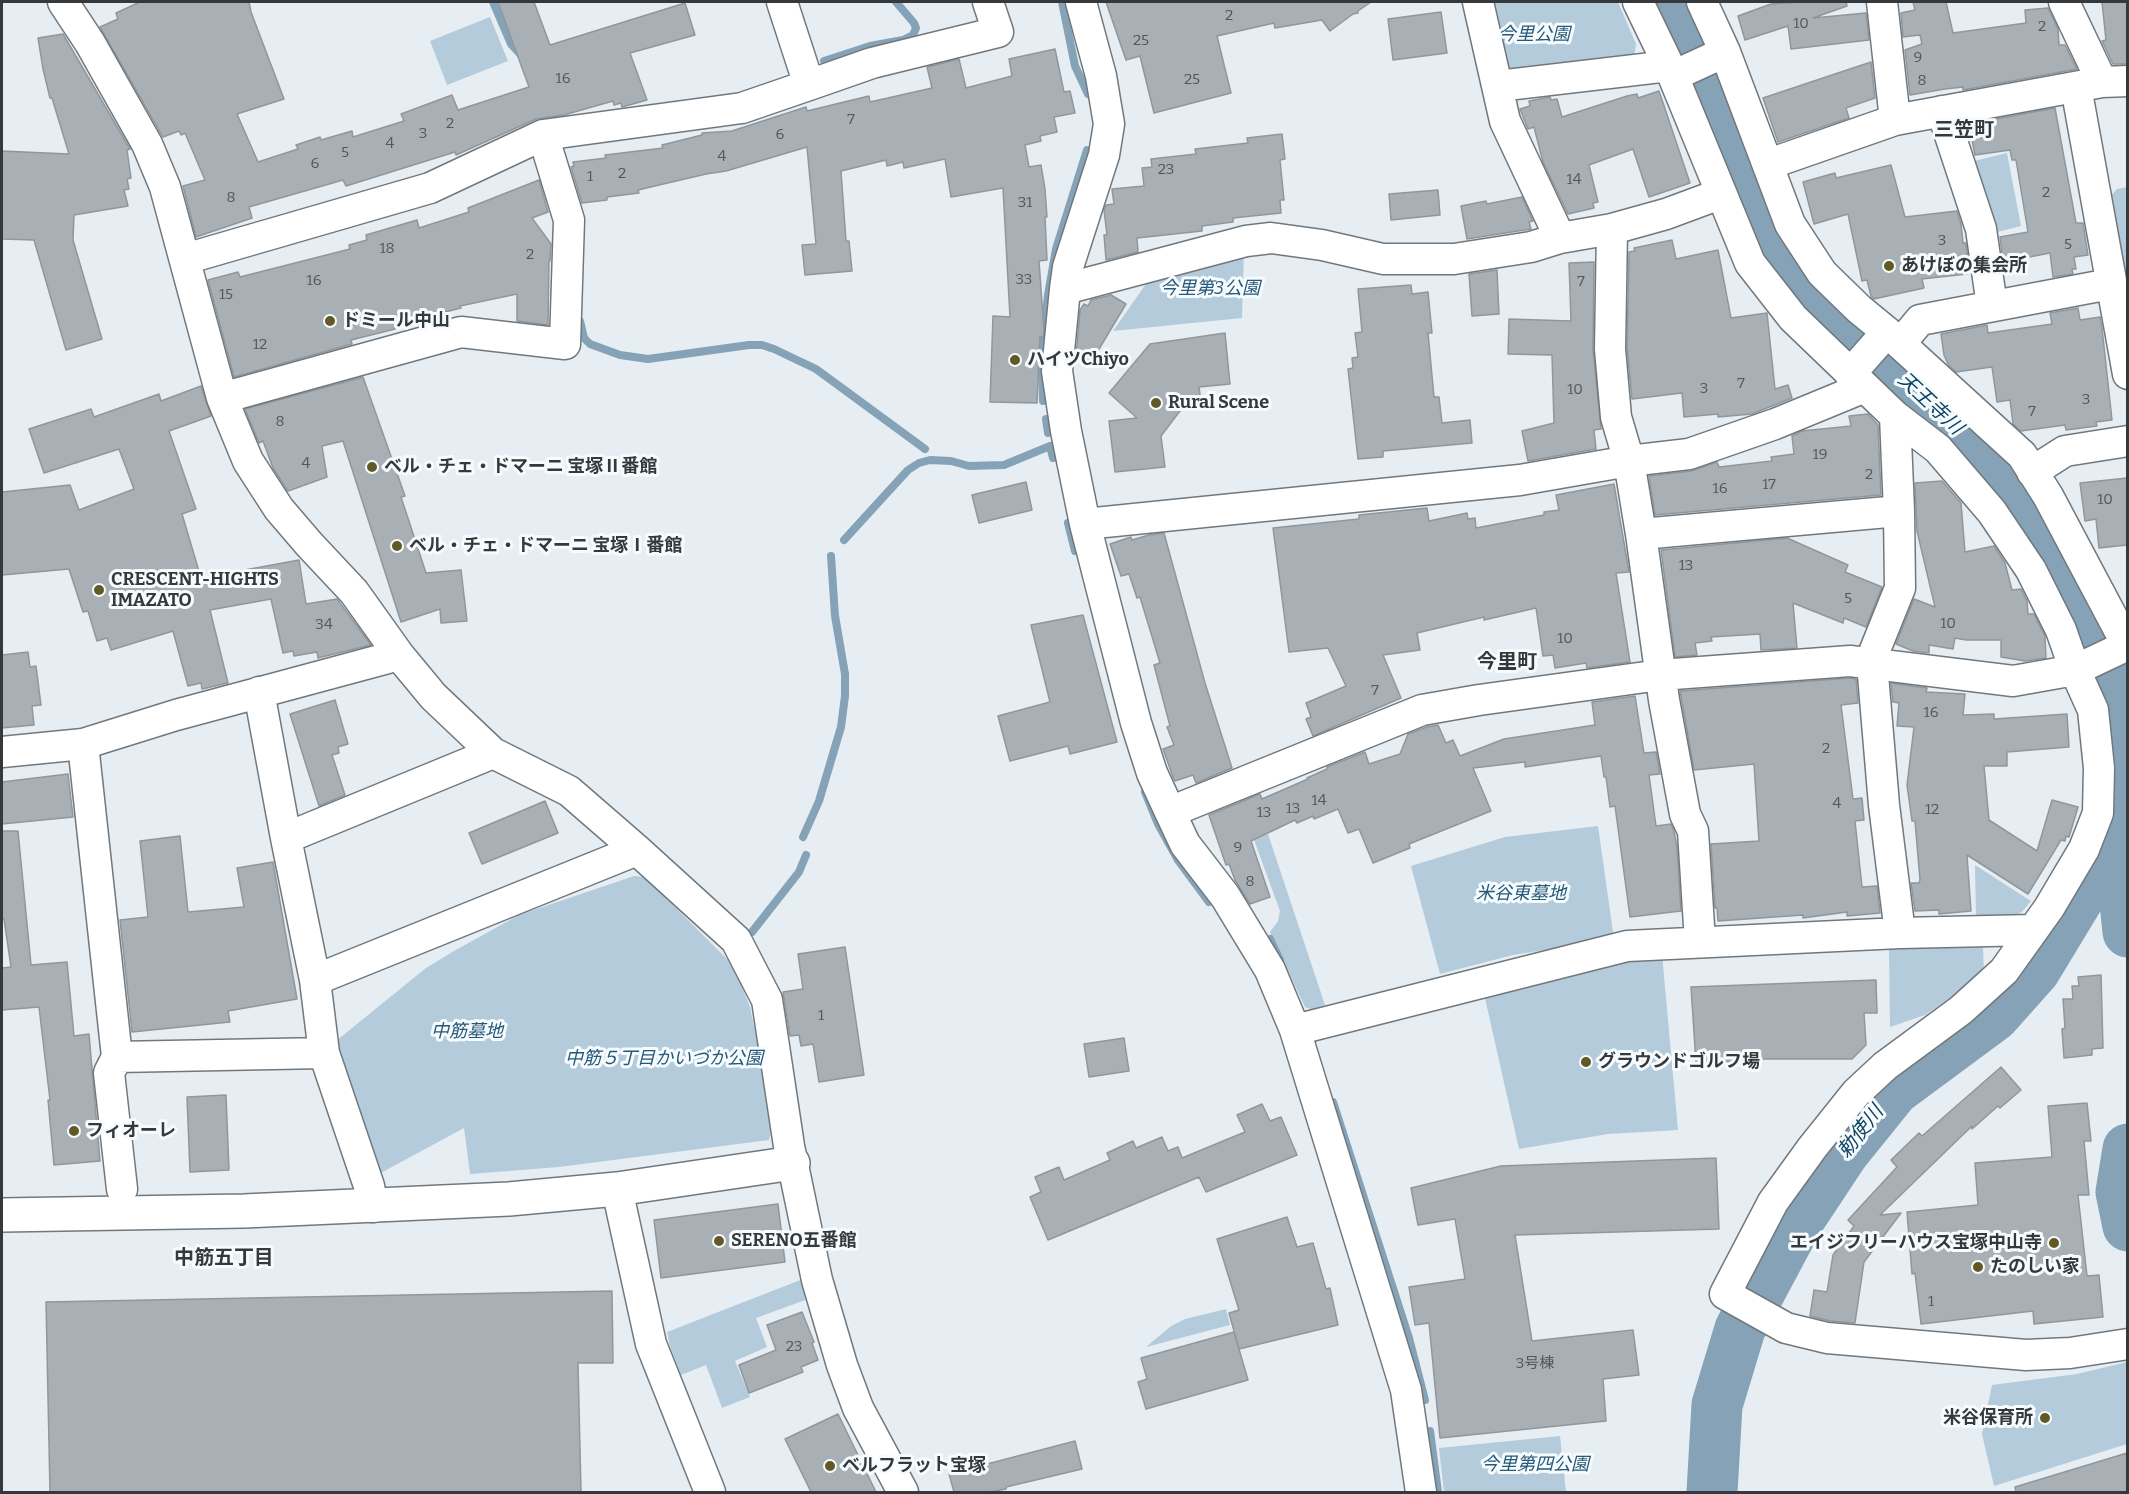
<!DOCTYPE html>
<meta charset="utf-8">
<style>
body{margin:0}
#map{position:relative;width:2129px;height:1494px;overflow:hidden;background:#e6eef4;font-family:Bitter,serif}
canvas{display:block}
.frame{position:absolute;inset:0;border:3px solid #36393b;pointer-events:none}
</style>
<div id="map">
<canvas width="2129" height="1494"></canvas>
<div class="frame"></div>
</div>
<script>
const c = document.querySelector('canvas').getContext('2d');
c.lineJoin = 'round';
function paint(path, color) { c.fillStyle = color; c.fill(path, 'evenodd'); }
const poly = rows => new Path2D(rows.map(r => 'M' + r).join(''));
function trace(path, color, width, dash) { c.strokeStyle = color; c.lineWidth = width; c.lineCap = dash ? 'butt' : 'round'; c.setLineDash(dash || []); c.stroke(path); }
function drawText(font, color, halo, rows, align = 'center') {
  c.font = font + ' Bitter,"Noto Sans JP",serif'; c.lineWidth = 6; c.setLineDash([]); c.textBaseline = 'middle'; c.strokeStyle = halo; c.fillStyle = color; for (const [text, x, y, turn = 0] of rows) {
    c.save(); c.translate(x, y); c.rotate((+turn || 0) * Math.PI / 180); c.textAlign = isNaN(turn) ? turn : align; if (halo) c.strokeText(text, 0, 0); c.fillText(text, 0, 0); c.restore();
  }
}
const green = poly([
 [1490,2,1618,2,1636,44,1634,58,1516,71,1506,66],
 [490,17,508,61,447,85,430,41],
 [2007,153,2021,226,1990,234,1970,162],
 [2127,187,2127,307,2109,198,2117,189],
 [1244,250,1242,318,1113,331,1155,271],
 [1598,826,1614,939,1513,955,1440,974,1411,866,1505,837],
 [1268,834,1325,1005,1313,1010,1305,1007,1270,932,1278,921,1280,911,1254,840],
 [1975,865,2031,901,2022,912,2009,918,1976,919],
 [634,876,645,877,727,959,740,982,750,1007,761,1060,771,1132,769,1140,559,1167,470,1174,464,1128,379,1174,336,1041,426,968,454,951,519,915],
 [1983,946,1984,974,1925,1015,1890,1027,1889,949],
 [1662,954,1678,1130,1608,1134,1519,1149,1484,994,1613,962],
 [803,1279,808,1299,756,1318,767,1347,735,1361,750,1397,722,1408,706,1365,681,1375,670,1346,667,1332],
 [1226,1309,1230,1325,1146,1347,1171,1326,1185,1319],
 [2127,1362,2127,1444,1994,1486,1982,1434,1992,1385,2077,1374],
 [1560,1436,1566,1492,1444,1492,1439,1448]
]);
const stream = poly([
 [493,2,511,44,523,57],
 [1062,2,1075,66,1088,94],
 [824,61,870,46,903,40,913,35,916,28,914,23,896,2],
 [574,317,574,320,580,321,584,338,590,344,620,355,648,359,749,345,762,345,774,349,816,369,925,449],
 [1043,401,1042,357,1048,295,1056,249,1087,150],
 [1046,419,1048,433],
 [1068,523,1075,551],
 [844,540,908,470,919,463,930,460,951,461,969,466,1004,465,1050,446,1053,458],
 [1145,792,1158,824,1178,860,1209,902],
 [803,837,819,801,841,727,845,696,845,674,835,616,831,556],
 [752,932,799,872,806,855],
 [1270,939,1280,960],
 [1333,1102,1409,1338,1425,1400],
 [1430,1431,1438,1492]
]);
const river = poly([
 [1671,2,1681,22,1770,245,1811,292,1900,373,2002,470,2056,565,2091,634,2127,760,2118,833,2128,932],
 [2128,1149,2121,1192,2128,1226],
 [1712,1492,1717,1405,1740,1329,1795,1226,1844,1152,1894,1090,1994,1016,2035,970,2118,833]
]);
const building = poly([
 [140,2,249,2,251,12,284,99,237,114,258,162,298,149,296,145,320,137,321,140,352,131,353,137,404,121,401,114,452,95,458,110,529,87,498,2,534,2,550,45,685,3,695,35,630,53,647,100,622,107,621,103,614,105,613,101,564,115,536,119,456,155,455,152,346,186,343,180,249,207,252,218,196,237,183,186,205,180,185,133,181,135,179,131,163,137,100,27,118,19,116,13,140,2],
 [1106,2,1371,2,1358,11,1358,13,1353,14,1330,31,1322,20,1275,28,1274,23,1217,36,1231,93,1154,113,1140,56,1126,60,1106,2],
 [1800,2,1846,2,1847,6,1813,18,1866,13,1869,40,1791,49,1788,26,1745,40,1738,16,1771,4,1800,2],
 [1913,2,1946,2,1953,33,2026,23,2025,10,2048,8,2058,29,2059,45,2065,45,2077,69,1963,90,1963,87,1945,89,1910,95,1905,50,1922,44,1920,35,1903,37,1901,13,1915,10,1913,2],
 [2102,2,2127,2,2127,64,2113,64,2102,41,2106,40,2102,2],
 [1441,12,1447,53,1393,60,1388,19,1441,12],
 [63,34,130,149,127,150,131,178,127,179,129,189,124,190,128,206,74,215,73,240,102,339,66,350,34,240,2,239,2,151,69,154,52,98,50,98,43,69,38,38,63,34],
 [1055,49,1064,92,1070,91,1075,113,1054,117,1057,132,1040,136,1041,141,1025,145,1029,167,1041,165,1045,189,1047,217,1045,217,1047,260,1039,261,1044,330,1043,338,1040,336,1037,403,990,402,993,316,1010,317,1003,188,951,197,945,159,904,168,903,162,887,166,886,160,841,171,846,241,849,241,852,271,805,275,802,245,816,244,807,147,726,171,706,174,638,190,639,193,607,197,607,200,582,203,571,167,574,166,573,162,606,158,605,155,663,148,662,145,702,135,702,133,732,131,806,107,807,111,869,96,870,102,932,88,927,67,959,59,966,88,1012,76,1009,59,1055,49],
 [1871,62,1875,98,1846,108,1849,118,1778,142,1763,98,1871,62],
 [1659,91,1690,183,1649,197,1633,149,1589,165,1598,202,1593,203,1594,208,1568,214,1543,162,1534,127,1528,129,1520,109,1530,106,1529,101,1550,97,1551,100,1557,99,1562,117,1627,96,1637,94,1638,98,1659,91],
 [2055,108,2076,223,2083,223,2088,255,2074,257,2076,269,2072,269,2073,274,2053,277,2050,253,2003,262,2000,237,2028,232,2016,160,2012,160,2010,150,1975,155,1969,124,2055,108],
 [1282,134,1285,159,1280,160,1284,200,1280,200,1281,213,1233,218,1233,222,1202,226,1202,231,1137,238,1138,252,1106,260,1104,235,1107,235,1104,210,1106,205,1114,204,1112,189,1144,186,1142,168,1152,167,1151,159,1196,154,1195,149,1248,143,1247,138,1282,134],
 [1891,165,1905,217,1957,211,1961,224,1963,243,1966,243,1969,268,1966,268,1967,274,1922,279,1924,288,1874,299,1871,296,1867,280,1862,281,1848,214,1814,224,1803,182,1835,173,1836,178,1891,165],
 [539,180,548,212,532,218,551,244,550,261,549,261,548,325,517,321,517,294,460,306,461,308,393,325,395,329,351,340,352,344,234,377,208,280,238,272,240,277,350,249,349,245,367,240,366,235,417,220,419,228,469,212,468,208,539,180],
 [1438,190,1440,215,1391,220,1389,194,1438,190],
 [1522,197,1533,221,1529,222,1531,229,1467,239,1461,206,1486,201,1487,204,1522,197],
 [1672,240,1676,259,1718,250,1731,318,1767,313,1775,389,1788,385,1792,398,1752,414,1718,417,1718,414,1684,417,1682,393,1632,399,1627,348,1629,252,1635,251,1634,248,1672,240],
 [1594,262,1593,350,1601,429,1594,430,1596,449,1528,461,1522,431,1554,423,1552,355,1508,354,1509,319,1571,321,1569,263,1594,262],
 [1497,270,1499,314,1472,316,1469,274,1497,270],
 [1411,285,1412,294,1428,292,1432,333,1428,333,1434,397,1439,397,1442,423,1470,420,1472,443,1383,451,1383,457,1358,459,1348,369,1353,368,1352,358,1358,357,1355,333,1362,332,1358,289,1411,285],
 [1111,295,1126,304,1090,364,1076,356,1080,310,1084,304,1088,306,1091,300,1111,295],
 [2078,308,2080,320,2100,317,2102,328,2112,420,2096,422,2097,426,2066,430,2065,425,2021,431,2013,424,2010,400,1997,402,1992,367,1956,372,1948,364,1944,355,1941,334,1987,325,1988,333,2052,324,2050,313,2078,308],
 [1225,333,1230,384,1199,387,1201,402,1186,403,1161,436,1165,467,1115,472,1109,421,1137,418,1109,393,1150,344,1225,333],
 [363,377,405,496,401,497,426,573,461,570,467,621,441,623,440,609,401,622,343,441,322,446,327,477,288,491,273,468,263,441,259,443,245,409,363,377],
 [201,386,211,416,169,431,196,509,182,514,201,578,299,560,306,604,337,599,371,645,318,658,317,652,294,656,293,651,283,653,271,599,210,610,228,683,202,689,201,683,188,686,173,631,111,650,107,638,97,641,88,611,83,612,69,569,2,575,2,492,70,485,79,510,134,489,119,449,44,473,29,429,91,409,94,417,159,394,161,401,201,386],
 [1868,414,1878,425,1881,495,1655,515,1649,476,1691,471,1717,462,1719,467,1772,461,1771,457,1794,454,1792,436,1802,431,1851,426,1849,416,1868,414],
 [2127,478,2127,545,2099,548,2096,519,2085,521,2080,483,2127,478],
 [1942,481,1961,503,1965,552,1994,546,2005,563,2012,590,2021,589,2027,601,2028,614,2034,614,2045,636,2046,658,2025,661,2001,657,2001,640,1966,640,1955,638,1953,649,1929,645,1929,653,1913,651,1896,644,1914,599,1935,607,1917,531,1915,483,1942,481],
 [1026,482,1032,510,979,523,972,495,1026,482],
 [1614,484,1629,572,1616,573,1630,662,1587,668,1586,663,1555,668,1553,655,1543,656,1536,608,1484,620,1484,617,1417,633,1420,650,1383,655,1401,698,1313,736,1306,719,1311,717,1306,703,1346,686,1328,648,1289,652,1273,528,1359,519,1359,515,1427,508,1429,521,1467,513,1468,519,1475,518,1476,528,1544,515,1544,512,1559,510,1556,495,1614,484],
 [1164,533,1205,683,1232,768,1196,783,1193,775,1175,781,1173,777,1163,749,1174,745,1167,727,1170,726,1154,665,1160,663,1140,597,1137,598,1129,574,1121,576,1110,544,1131,537,1132,540,1149,535,1164,533],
 [1787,538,1848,565,1845,572,1882,587,1866,627,1844,618,1843,623,1793,603,1797,648,1761,650,1760,634,1711,637,1712,641,1695,643,1697,655,1675,657,1661,550,1787,538],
 [1083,615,1117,742,1070,754,1068,746,1010,761,998,716,1050,702,1031,625,1083,615],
 [28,652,30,667,36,666,41,705,32,706,34,725,2,728,2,655,28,652],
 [1850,678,1856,679,1858,703,1841,705,1853,799,1862,798,1864,820,1855,821,1862,887,1877,886,1880,913,1847,916,1847,912,1803,918,1803,915,1718,921,1717,908,1715,908,1711,844,1759,841,1754,764,1694,770,1680,691,1850,678],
 [1891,683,1927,688,1926,692,1965,694,1963,715,1994,714,1994,719,2067,714,2069,747,2007,752,2007,766,1984,766,1989,820,2037,851,2052,800,2078,807,2069,837,2066,836,2065,841,2061,840,2028,894,1967,855,1971,911,1939,914,1939,910,1915,911,1911,883,1919,883,1920,880,1915,821,1912,821,1907,785,1914,727,1897,726,1899,703,1893,702,1891,683],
 [1635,696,1644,753,1656,752,1660,774,1649,775,1656,826,1671,824,1674,831,1677,847,1681,911,1630,917,1615,806,1610,807,1606,777,1604,777,1601,756,1525,767,1525,762,1473,768,1491,811,1409,844,1410,848,1373,863,1359,829,1348,833,1338,809,1314,819,1313,816,1297,823,1295,820,1251,841,1270,897,1250,904,1235,880,1229,864,1226,865,1209,815,1260,794,1262,799,1308,779,1307,778,1327,769,1327,767,1365,752,1369,764,1400,754,1408,734,1427,727,1438,725,1446,743,1453,740,1460,756,1504,739,1595,725,1592,702,1635,696],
 [335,700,348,744,338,747,339,753,332,755,345,795,319,806,290,714,335,700],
 [68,774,73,817,2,824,2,782,68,774],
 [545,801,558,833,482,864,469,833,545,801],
 [2,831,18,831,31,965,67,962,74,1036,89,1034,100,1161,54,1165,48,1100,50,1100,39,1007,2,1010,2,968,11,967,4,919,2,919,2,831],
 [180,836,188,912,244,907,237,868,273,862,297,999,228,1011,230,1022,132,1032,120,920,148,917,140,841,180,836],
 [845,947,864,1075,819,1082,813,1044,801,1046,799,1035,790,1036,783,992,803,989,798,954,845,947],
 [2101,975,2103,1048,2092,1049,2092,1055,2064,1058,2062,1029,2065,1028,2063,999,2073,999,2072,986,2079,986,2078,977,2101,975],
 [1876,980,1877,1013,1864,1013,1866,1045,1852,1059,1749,1059,1750,1061,1696,1063,1691,987,1876,980],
 [1124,1038,1129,1071,1089,1077,1084,1044,1124,1038],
 [2001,1067,2021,1090,2000,1108,1998,1106,1972,1129,1972,1126,1880,1215,1901,1213,1864,1262,1855,1323,1830,1321,1810,1316,1814,1290,1827,1292,1833,1255,1854,1226,1848,1220,1897,1167,1891,1160,1919,1133,1922,1136,2001,1067],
 [226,1095,229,1170,190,1172,187,1097,226,1095],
 [2087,1103,2091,1141,2084,1141,2089,1195,2078,1195,2087,1276,2099,1275,2103,1317,2034,1324,2033,1311,1921,1324,1915,1273,1912,1274,1907,1212,1978,1205,1975,1163,2052,1157,2048,1106,2087,1103],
 [1262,1104,1270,1121,1281,1117,1297,1155,1206,1192,1199,1177,1048,1240,1030,1197,1041,1192,1035,1177,1059,1167,1064,1180,1110,1160,1107,1153,1133,1141,1136,1148,1162,1137,1168,1151,1178,1147,1182,1158,1245,1132,1237,1115,1262,1104],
 [1716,1158,1719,1229,1515,1235,1532,1341,1633,1330,1639,1375,1603,1379,1606,1421,1440,1438,1429,1323,1415,1325,1409,1287,1465,1279,1455,1219,1418,1225,1411,1188,1501,1166,1716,1158],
 [778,1204,785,1262,661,1278,654,1220,778,1204],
 [1287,1217,1297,1247,1313,1243,1326,1289,1330,1288,1338,1325,1239,1349,1229,1313,1239,1310,1217,1239,1287,1217],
 [612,1291,613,1363,578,1363,581,1492,50,1492,46,1302,612,1291],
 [802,1312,814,1342,812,1343,818,1360,801,1367,803,1372,749,1393,739,1365,776,1350,767,1325,802,1312],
 [1234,1332,1248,1380,1146,1409,1138,1382,1147,1379,1141,1358,1234,1332],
 [838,1414,876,1492,811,1492,785,1439,838,1414],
 [1075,1441,1082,1469,1006,1487,1006,1489,990,1492,954,1492,949,1474,1075,1441],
 [2127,1453,2127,1492,2016,1492,2015,1487,2127,1453]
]);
const street = poly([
 [63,2,90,43,147,144,165,187,222,398,461,332,565,344,569,220,543,135,742,108,809,85,782,2],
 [1478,2,1505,121,1560,238],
 [1638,2,1669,66,1750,263,1793,318,1895,416,1938,449,1992,512,2031,570,2061,630,2075,670,2093,710,2099,768,2098,813,2084,849,2049,908,2004,971,1961,1010,1885,1066,1856,1093,1812,1148,1773,1202,1725,1294,1786,1328,1827,1338,2026,1355,2070,1353,2128,1344],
 [1702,2,1725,52,1790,224,1822,273,1859,309,1887,332,2022,455,2048,496,2127,645],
 [1882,2,1895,120],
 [2064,2,2102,82],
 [1673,76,1725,52],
 [809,85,872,63,998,32,988,2],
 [1498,86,1669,66],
 [2076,87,2128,374],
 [1942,111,1981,229,1992,306],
 [1769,164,1895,120,2102,82,2128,81],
 [1612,229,1610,349,1616,417,1629,461,1641,534,1664,700,1685,814,1693,831,1700,942],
 [185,259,430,188,543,135],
 [1065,289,1068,267,1104,155,1109,124,1101,76,1081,2],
 [1900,344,1920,320,2110,284],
 [1850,374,1887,332],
 [222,398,248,461,279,509,309,544,354,592,399,655,433,696,493,753,569,791,637,850],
 [2032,472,2065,451,2128,441],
 [1899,511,1900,588,1875,650,1872,663,1884,805,1900,933],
 [1085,524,1520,480,1629,461,1689,454,1775,424,1865,387],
 [1641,534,1899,511,1895,416],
 [259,692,286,838,315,980],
 [83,744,176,715,399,655],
 [2,752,83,744,117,1057,324,1053,315,980,637,850,736,940,767,1000,789,1146,817,1280,842,1365,858,1408,903,1492],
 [1170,812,1152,773,1136,723,1085,524,1066,431,1057,371,1065,289,1246,241,1271,238,1322,245,1383,259,1454,259,1531,247,1560,238,1612,229,1666,214,1720,194],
 [286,838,493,753],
 [1295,1030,1627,946,1900,933,2033,930],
 [324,1053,369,1186,373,1207],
 [117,1057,109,1073,122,1189],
 [617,1189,651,1344,710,1492],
 [1421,1492,1406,1390,1295,1030,1270,970,1225,896,1185,844,1170,812,1422,710,1479,700,1660,675,1850,661,2013,681,2075,670,2128,645]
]);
const secondary = poly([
 [2,1215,244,1211,509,1199,617,1189,793,1163]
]);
const markers = [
 [1889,266,6,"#615a26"],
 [330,321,6,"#615a26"],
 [1015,360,6,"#615a26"],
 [1156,403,6,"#615a26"],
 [372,467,6,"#615a26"],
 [397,546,6,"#615a26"],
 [99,590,6,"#615a26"],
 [1586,1062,6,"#615a26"],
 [74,1131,6,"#615a26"],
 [719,1241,6,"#615a26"],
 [2054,1243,6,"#615a26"],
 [1978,1267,6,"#615a26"],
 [2045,1418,6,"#615a26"],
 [830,1466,6,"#615a26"]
];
const numberNames = [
 ["2",1229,16],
 ["10",1801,24],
 ["2",2042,27],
 ["25",1141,41],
 ["9",1918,58],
 ["16",563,79],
 ["25",1192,80],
 ["8",1922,81],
 ["7",851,120],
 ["2",450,124],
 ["3",423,134],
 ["6",780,135],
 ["4",390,144],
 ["5",345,153],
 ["4",722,157],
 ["6",315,164],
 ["23",1166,170],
 ["2",622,174],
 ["1",590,177],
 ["14",1574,180],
 ["2",2046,193],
 ["8",231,198],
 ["31",1025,203],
 ["3",1942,241],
 ["5",2068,245],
 ["18",387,249],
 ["2",530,255],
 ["33",1024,280],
 ["16",314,281],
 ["7",1581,282],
 ["15",226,295],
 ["12",260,345],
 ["7",1741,384],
 ["3",1704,389],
 ["10",1575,390],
 ["3",2086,400],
 ["7",2032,412],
 ["8",280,422],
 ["19",1820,455],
 ["4",306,464],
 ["2",1869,475],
 ["17",1769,485],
 ["16",1720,489],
 ["10",2105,500],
 ["13",1686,566],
 ["5",1848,599],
 ["10",1948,624],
 ["34",324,625],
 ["10",1565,639],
 ["7",1375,691],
 ["16",1931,713],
 ["2",1826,749],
 ["14",1319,801],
 ["4",1837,804],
 ["13",1293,809],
 ["12",1932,810],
 ["13",1264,813],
 ["9",1238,848],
 ["8",1250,882],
 ["1",821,1016],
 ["1",1931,1302],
 ["23",794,1347],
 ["3号棟",1535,1364]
];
const parkNames = [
 ["今里公園",1534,35],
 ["今里第3公園",1210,289],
 ["米谷東墓地",1521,894],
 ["中筋墓地",467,1032],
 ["中筋５丁目かいづか公園",664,1059],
 ["今里第四公園",1535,1465]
];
const poiNames = [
 ["あけぼの集会所",1901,266],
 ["ドミール中山",342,321],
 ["ハイツChiyo",1027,360],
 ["Rural Scene",1168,403],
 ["ベル・チェ・ドマーニ 宝塚Ⅱ番館",384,467],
 ["ベル・チェ・ドマーニ 宝塚Ⅰ番館",409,546],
 ["CRESCENT-HIGHTS",111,580],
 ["IMAZATO",111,601],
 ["グラウンドゴルフ場",1598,1062],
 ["フィオーレ",86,1131],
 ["SERENO五番館",731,1241],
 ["エイジフリーハウス宝塚中山寺",2042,1243,"right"],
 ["たのしい家",1990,1267],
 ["米谷保育所",2033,1418,"right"],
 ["ベルフラット宝塚",842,1466]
];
const neighbourhoodNames = [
 ["三笠町",1964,130],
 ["今里町",1507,662],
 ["中筋五丁目",224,1258]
];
const waterNames = [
 ["天王寺川",1930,404,43],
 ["勅使川",1861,1132,-52]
];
paint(green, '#b3cbdb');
trace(stream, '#85a2b6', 8);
trace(river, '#85a2b6', 51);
paint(building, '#a8b0b5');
trace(building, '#90979c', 1.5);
trace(street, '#71787d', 33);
trace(secondary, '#71787d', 36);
trace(street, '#fff', 30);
trace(secondary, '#fff', 33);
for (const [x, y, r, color] of markers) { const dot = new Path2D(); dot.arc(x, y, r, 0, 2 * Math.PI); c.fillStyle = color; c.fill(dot); trace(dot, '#f6fbfe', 2); }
drawText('15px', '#52575a', null, numberNames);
drawText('italic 18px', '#265877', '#f6fbfe', parkNames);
drawText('bold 18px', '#36393b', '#f6fbfe', poiNames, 'left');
drawText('bold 20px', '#36393b', '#f6fbfe', neighbourhoodNames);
drawText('italic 20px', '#0e4462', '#f6fbfe', waterNames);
</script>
